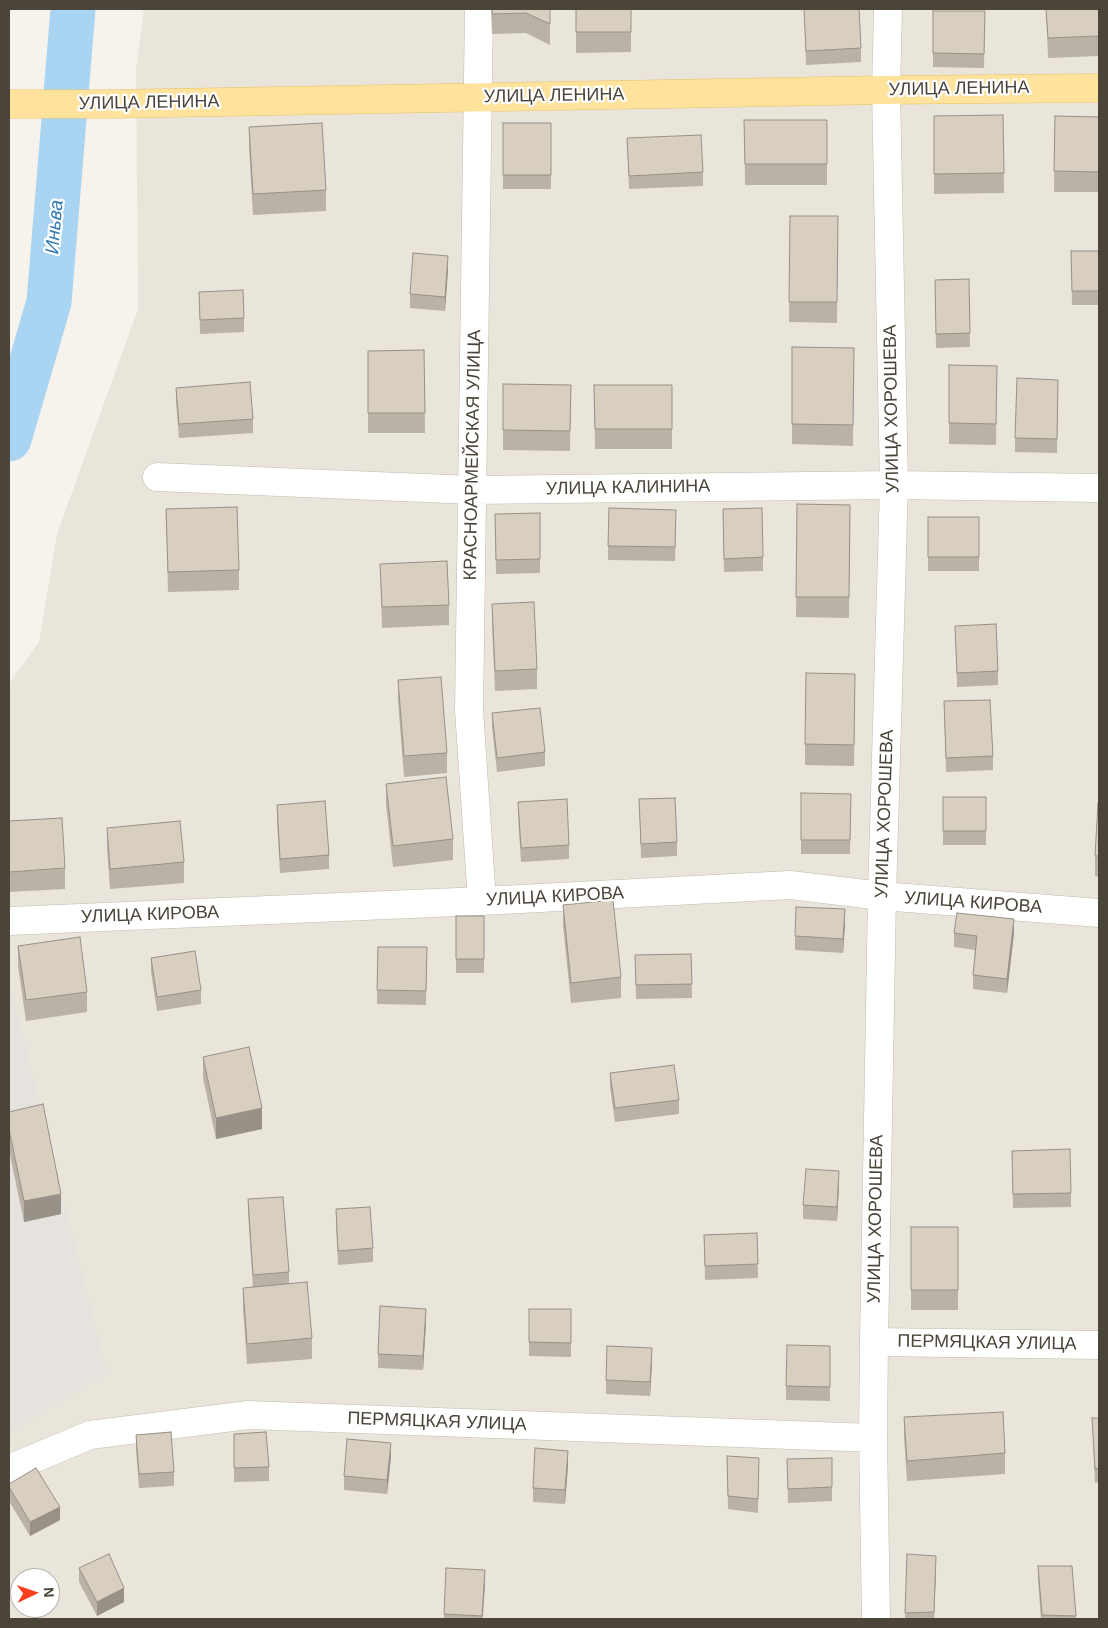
<!DOCTYPE html>
<meta charset="utf-8">
<style>
body{margin:0}
#map{position:relative;width:1108px;height:1628px;overflow:hidden;background:#f6f3ec;font-family:Arial,sans-serif}
canvas{display:block}
.frame{position:absolute;inset:0;border:10px solid #4b4439;pointer-events:none}
.north{position:absolute;left:10px;top:1568px;width:50px;height:50px;box-sizing:border-box;background:#fff;border:1px solid #b7b4b0;border-radius:50%;rotate:87deg;font-size:14px;font-weight:700;line-height:20px;text-align:center;color:#4b4439}
.north::after{content:'';display:block;margin:auto;width:18px;height:22px;background:#fc3f1d;clip-path:polygon(50% 0,100% 100%,50% 72%,0 100%)}
</style>
<div id="map">
<canvas width="1108" height="1628"></canvas>
<div class="frame"></div>
<div class="north">N</div>
</div>
<script>
const c = document.querySelector('canvas').getContext('2d');
c.lineJoin = 'round';
function paint(path, color) { c.fillStyle = color; c.fill(path, 'evenodd'); }
const poly = rows => new Path2D(rows.map(r => 'M' + r).join(''));
function trace(path, color, width, dash) { c.strokeStyle = color; c.lineWidth = width; c.lineCap = dash ? 'butt' : 'round'; c.setLineDash(dash || []); c.stroke(path); }
function drawText(font, color, halo, rows, align = 'center') {
  c.font = font + ' Arial,sans-serif'; c.lineWidth = 4.5; c.setLineDash([]); c.textBaseline = 'middle'; c.strokeStyle = halo; c.fillStyle = color; for (const [text, x, y, turn = 0] of rows) {
    c.save(); c.translate(x, y); c.rotate((+turn || 0) * Math.PI / 180); c.textAlign = isNaN(turn) ? turn : align; if (halo) c.strokeText(text, 0, 0); c.fillText(text, 0, 0); c.restore();
  }
}
const residential = poly([
 [144,9,1099,9,1099,1619,9,1619,9,684,39,642,57,534,138,309,136,70],
 [20,1578,50,1578,50,1608,20,1608]
]);
const industrial = poly([
 [9,979,107,1374,9,1433]
]);
const river = poly([
 [9,439,49,302,73,9]
]);
const minor = poly([
 [479,9,469,710,482,901],
 [157,477,473,490,894,485,1099,488],
 [9,921,482,901,790,885,882,896,1099,913],
 [874,1342,1099,1345],
 [9,1469,90,1435,248,1415,873,1438],
 [876,1619,873,1438,874,1342,882,896,894,485,886,90,888,9]
]);
const major = poly([
 [9,104,112,104,886,90,1099,88]
]);
const wall = poly([
 [491,9,550,9,550,45,526,33,492,34],
 [576,9,631,9,631,52,576,53],
 [804,9,861,48,861,62,806,65],
 [1046,9,1099,9,1099,56,1048,58],
 [933,11,985,11,984,68,933,67],
 [1003,115,1004,193,934,194,934,116],
 [1055,116,1099,117,1099,192,1054,192],
 [744,120,827,120,827,185,745,185],
 [503,123,551,123,551,189,503,189],
 [249,127,326,190,326,211,253,215,249,148],
 [627,138,703,172,703,186,629,189],
 [790,216,838,216,837,323,789,322],
 [1071,251,1099,251,1099,305,1072,305],
 [448,270,445,311,410,308,410,294],
 [969,279,970,347,936,348,935,280],
 [199,292,244,318,244,332,200,334],
 [792,347,854,348,853,446,792,444],
 [424,350,425,433,368,433,368,351],
 [949,365,997,366,996,445,949,444],
 [1058,380,1057,453,1015,452,1015,438],
 [503,384,571,385,570,451,503,450],
 [594,385,672,385,672,449,595,449],
 [176,388,253,419,253,433,179,438,176,402],
 [797,504,850,505,849,618,796,617],
 [166,509,239,570,239,590,168,592],
 [723,509,763,557,763,571,724,572],
 [540,513,540,573,496,574,495,514],
 [928,517,979,517,979,571,928,571],
 [676,524,675,561,608,560,608,546],
 [380,564,449,605,449,625,382,628],
 [492,604,537,669,537,689,495,691,492,624],
 [955,626,998,671,998,685,957,687],
 [398,680,447,753,447,773,404,777,398,701],
 [855,694,854,766,805,765,805,744],
 [944,701,993,756,993,770,946,772],
 [492,713,545,752,545,766,497,772,492,727],
 [386,784,453,839,453,860,393,867,386,804],
 [801,793,851,794,850,854,801,854],
 [943,797,986,797,986,845,943,845],
 [639,799,677,842,677,856,641,858],
 [518,802,569,845,569,859,521,862,518,816],
 [1099,803,1099,877,1095,876,1095,856],
 [277,805,329,855,329,869,280,873,277,819],
 [9,821,65,868,65,889,9,892],
 [107,828,184,862,184,883,110,889,107,848],
 [563,905,621,977,621,998,571,1003,563,926],
 [456,916,484,916,484,973,456,973],
 [845,923,843,953,795,950,795,936],
 [954,933,1014,933,1007,993,973,989,973,975,975,950,954,947],
 [18,946,87,992,87,1012,26,1021,18,966],
 [378,947,427,947,426,1005,377,1004],
 [691,954,692,998,636,999,635,955],
 [151,958,201,990,201,1004,157,1011,151,972],
 [203,1057,262,1129,216,1139,203,1078],
 [610,1073,679,1100,679,1114,615,1122,610,1087],
 [9,1112,61,1214,24,1222,9,1150],
 [1012,1151,1071,1193,1071,1207,1013,1208],
 [839,1185,837,1221,803,1219,803,1205],
 [248,1199,289,1272,289,1284,312,1338,312,1359,247,1364,243,1308,243,1288,253,1287,248,1213],
 [336,1209,373,1248,373,1262,338,1265,336,1223],
 [911,1227,958,1227,958,1310,911,1310],
 [757,1233,758,1278,705,1280,704,1235],
 [529,1309,571,1309,571,1357,529,1356],
 [426,1323,423,1370,378,1368,378,1354],
 [830,1346,830,1401,786,1400,786,1386],
 [652,1362,650,1396,606,1394,606,1380],
 [904,1417,1005,1453,1005,1474,907,1481,904,1437],
 [1092,1418,1099,1418,1099,1482,1095,1483],
 [234,1434,269,1467,269,1481,234,1482],
 [136,1435,174,1472,174,1486,139,1488,136,1449],
 [727,1456,759,1458,758,1513,728,1509],
 [391,1457,387,1494,344,1490,344,1476],
 [832,1458,832,1501,788,1503,787,1459],
 [568,1465,565,1504,533,1502,533,1488],
 [9,1484,60,1520,30,1536,9,1501],
 [907,1554,936,1569,934,1619,905,1619],
 [1038,1566,1072,1566,1076,1619,1041,1619,1038,1580],
 [79,1568,124,1602,97,1616,79,1582],
 [485,1584,483,1619,444,1619,444,1614]
]);
const shadedWall = poly([
 [448,256,448,270,445,311,445,297],
 [845,909,845,923,843,953,843,939],
 [1014,919,1014,933,1007,993,1007,979],
 [262,1108,262,1129,216,1139,216,1118],
 [839,1171,839,1185,837,1221,837,1207],
 [61,1194,61,1214,24,1222,24,1201],
 [426,1309,426,1323,423,1370,423,1356],
 [652,1348,652,1362,650,1396,650,1382],
 [391,1443,391,1457,387,1494,387,1480],
 [568,1451,568,1465,565,1504,565,1490],
 [60,1507,60,1520,30,1536,30,1522],
 [936,1556,936,1569,934,1619,934,1612],
 [485,1570,485,1584,482,1619],
 [124,1588,124,1602,97,1616,97,1602]
]);
const building = poly([
 [492,9,550,9,550,24,526,13,492,14,492,9],
 [576,9,631,9,631,32,576,32,576,9],
 [804,9,859,9,861,48,806,51,804,9],
 [1046,9,1099,9,1099,36,1048,38,1046,9],
 [933,11,985,11,984,54,933,53,933,11],
 [1003,115,1004,173,934,174,934,116,1003,115],
 [1055,116,1099,117,1099,172,1054,171,1055,116],
 [744,120,827,120,827,164,745,164,744,120],
 [322,123,326,190,253,194,249,127,322,123],
 [503,123,551,123,551,175,503,175,503,123],
 [701,135,703,172,629,176,627,138,701,135],
 [790,216,838,216,837,302,789,302,790,216],
 [1071,251,1099,251,1099,291,1072,291,1071,251],
 [413,253,448,256,445,297,410,294,413,253],
 [969,279,970,333,936,334,935,280,969,279],
 [243,290,244,318,200,320,199,292,243,290],
 [792,347,854,348,853,425,792,424,792,347],
 [424,350,425,413,368,413,368,351,424,350],
 [949,365,997,366,996,424,949,423,949,365],
 [1017,378,1058,380,1057,439,1015,438,1017,378],
 [250,382,253,419,179,424,176,388,250,382],
 [503,384,571,385,570,431,503,430,503,384],
 [594,385,672,385,672,429,595,429,594,385],
 [797,504,850,505,849,597,796,597,797,504],
 [237,507,239,570,168,572,166,509,237,507],
 [609,508,676,510,675,547,608,546,609,508],
 [762,508,763,557,724,559,723,509,762,508],
 [540,513,540,559,496,560,495,514,540,513],
 [928,517,979,517,979,557,928,557,928,517],
 [447,561,449,605,382,607,380,564,447,561],
 [534,602,537,669,495,671,492,604,534,602],
 [996,624,998,671,957,673,955,626,996,624],
 [806,673,855,674,854,745,805,744,806,673],
 [441,677,447,753,404,756,398,680,441,677],
 [990,700,993,756,946,758,944,701,990,700],
 [540,708,545,752,497,758,492,713,540,708],
 [446,777,453,839,393,846,386,784,446,777],
 [801,793,851,794,850,840,801,840,801,793],
 [943,797,986,797,986,831,943,831,943,797],
 [675,798,677,842,641,844,639,799,675,798],
 [567,799,569,845,521,848,518,802,567,799],
 [325,801,329,855,280,859,277,805,325,801],
 [1098,803,1099,803,1099,856,1095,856,1098,803],
 [62,818,65,868,9,872,9,821,62,818],
 [180,821,184,862,110,869,107,828,180,821],
 [613,900,621,977,571,983,563,905,613,900],
 [796,907,845,909,843,939,795,936,796,907],
 [957,913,1014,919,1007,979,973,975,977,936,954,933,957,913],
 [456,916,484,916,484,959,456,959,456,916],
 [80,937,87,992,26,1000,18,946,80,937],
 [378,947,427,947,426,991,377,990,378,947],
 [195,951,201,990,157,997,151,958,195,951],
 [691,954,692,984,636,985,635,955,691,954],
 [249,1047,262,1108,216,1118,203,1057,249,1047],
 [674,1065,679,1100,615,1108,610,1073,674,1065],
 [43,1104,61,1194,24,1201,9,1129,9,1112,43,1104],
 [1070,1149,1071,1193,1013,1194,1012,1151,1070,1149],
 [806,1169,839,1171,837,1207,803,1205,806,1169],
 [283,1197,289,1272,253,1275,248,1199,283,1197],
 [370,1207,373,1248,338,1251,336,1209,370,1207],
 [911,1227,958,1227,958,1290,911,1290,911,1227],
 [757,1233,758,1264,705,1266,704,1235,757,1233],
 [307,1282,312,1338,247,1344,243,1288,307,1282],
 [380,1306,426,1309,423,1356,378,1354,380,1306],
 [529,1309,571,1309,571,1343,529,1342,529,1309],
 [787,1345,830,1346,830,1387,786,1386,787,1345],
 [607,1346,652,1348,650,1382,606,1380,607,1346],
 [1003,1412,1005,1453,907,1461,904,1417,1003,1412],
 [1092,1418,1099,1418,1099,1468,1095,1469,1092,1418],
 [171,1432,174,1472,139,1474,136,1435,171,1432],
 [266,1432,269,1467,234,1468,234,1434,266,1432],
 [347,1439,391,1443,387,1480,344,1476,347,1439],
 [535,1448,568,1451,565,1490,533,1488,535,1448],
 [727,1456,759,1458,758,1499,728,1496,727,1456],
 [832,1458,832,1487,788,1489,787,1459,832,1458],
 [36,1468,60,1507,30,1522,9,1487,9,1484,36,1468],
 [109,1554,124,1588,97,1602,79,1568,109,1554],
 [907,1554,936,1556,934,1612,905,1613,907,1554],
 [1038,1566,1072,1566,1076,1616,1042,1615,1038,1566],
 [446,1568,485,1570,482,1616,444,1614,446,1568]
]);
const streetNames = [
 ["УЛИЦА ЛЕНИНА",959,89,-1],
 ["УЛИЦА ЛЕНИНА",554,96,-1],
 ["УЛИЦА ЛЕНИНА",149,103,-1],
 ["УЛИЦА ХОРОШЕВА",892,409,-91],
 ["КРАСНОАРМЕЙСКАЯ УЛИЦА",473,455,-89],
 ["УЛИЦА КАЛИНИНА",628,488,-1],
 ["УЛИЦА ХОРОШЕВА",885,814,-88],
 ["УЛИЦА КИРОВА",555,897,-3],
 ["УЛИЦА КИРОВА",973,903,4],
 ["УЛИЦА КИРОВА",150,915,-2],
 ["УЛИЦА ХОРОШЕВА",876,1219,-89],
 ["ПЕРМЯЦКАЯ УЛИЦА",987,1343,1],
 ["ПЕРМЯЦКАЯ УЛИЦА",437,1422,2]
];
const waterNames = [
 ["Иньва",55,227,-85]
];
paint(residential, '#eae5da');
paint(industrial, '#e6e2dd');
trace(river, '#a9d4f2', 45);
trace(minor, '#c2bbae', 29);
trace(major, '#e6c16a', 29);
trace(minor, '#fff', 28);
trace(major, '#ffe39c', 28);
paint(wall, '#bab2a6');
paint(shadedWall, '#979187');
paint(building, '#d8cfc1');
trace(building, '#979187', 1);
drawText('18px', '#4b4439', '#fff', streetNames);
drawText('italic 19px', '#2e7ab2', '#fff', waterNames);
</script>
